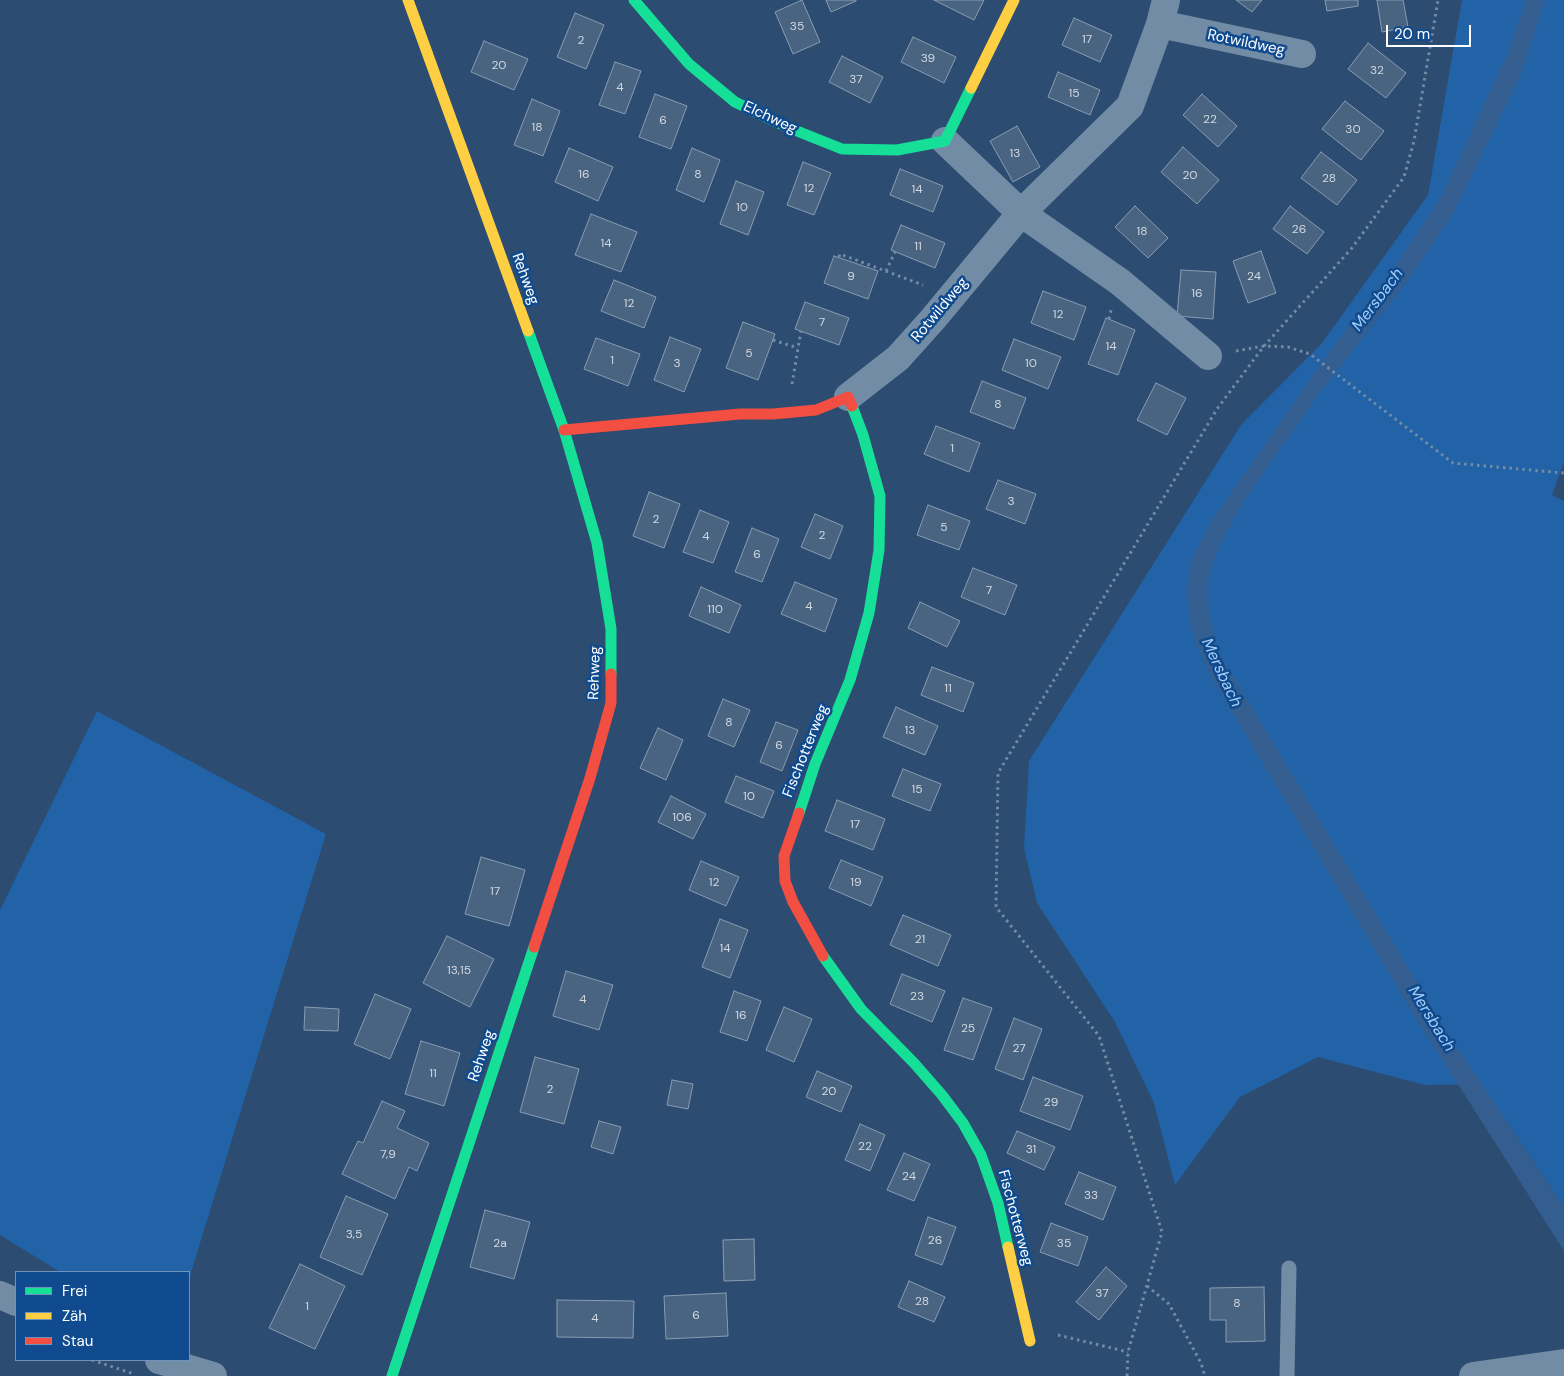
<!DOCTYPE html>
<meta charset="utf-8">
<style>
body{margin:0}
#map{position:relative;width:1564px;height:1376px;overflow:hidden;background:#2c4c71;font-family:"DM Sans",sans-serif}
canvas{display:block}
.legend{position:absolute;left:15px;top:1271px;width:175px;height:90px;box-sizing:border-box;background:#0f4b8e;border:1px solid #6f93bb;margin:0;padding:6px 9px;list-style:none;font-size:15px;color:#fff}
.legend li{display:flex;align-items:center;gap:10px;height:25px}
.legend b{width:25px;border:1px solid #6f93bb}
.scale{position:absolute;left:1386px;top:25px;width:85px;height:22px;box-sizing:border-box;border:2px solid #fff;border-top:0;padding-left:6px;font-size:15px;line-height:18px;white-space:nowrap;color:#fff;-webkit-text-stroke:4px #0f4b8e;paint-order:stroke}
</style>
<div id="map">
<canvas width="1564" height="1376"></canvas>
<ul class="legend">
<li><b style="height:6px;background:#16e098"></b>Frei</li>
<li><b style="height:6px;background:#ffcf43"></b>Zäh</li>
<li><b style="height:6px;background:#f24e42"></b>Stau</li>
</ul>
<div class="scale">20 m</div>
</div>
<script>
const c = document.querySelector('canvas').getContext('2d');
c.lineJoin = 'round';
function paint(path, color) { c.fillStyle = color; c.fill(path, 'evenodd'); }
const poly = rows => new Path2D(rows.map(r => 'M' + r).join(''));
function trace(path, color, width, dash) { c.strokeStyle = color; c.lineWidth = width; c.lineCap = dash ? 'butt' : 'round'; c.setLineDash(dash || []); c.stroke(path); }
function drawText(font, color, halo, rows, align = 'center') {
  c.font = font + ' "DM Sans",sans-serif'; c.lineWidth = 5; c.setLineDash([]); c.textBaseline = 'middle'; c.strokeStyle = halo; c.fillStyle = color; for (const [text, x, y, turn = 0] of rows) {
    c.save(); c.translate(x, y); c.rotate((+turn || 0) * Math.PI / 180); c.textAlign = isNaN(turn) ? turn : align; if (halo) c.strokeText(text, 0, 0); c.fillText(text, 0, 0); c.restore();
  }
}
const green = poly([
 [1462,0,1564,0,1564,462,1552,495,1564,501,1564,1207,1481,1084,1425,1085,1318,1057,1240,1097,1175,1185,1154,1103,1115,1022,1037,903,1024,848,1029,761,1241,425,1322,343,1428,195],
 [97,711,326,834,189,1279,189,1272,60,1272,0,1235,0,910]
]);
const water = poly([
 [1526,0,1545,0,1522,72,1452,216,1411,276,1320,392,1244,501,1218,548,1207,584,1209,614,1218,651,1446,1031,1564,1207,1564,1251,1419,1023,1209,674,1192,631,1187,596,1191,561,1212,520,1328,354,1394,268,1440,199,1507,55]
]);
const building = poly([
 [802,0,820,42,793,54,775,12,802,0],
 [826,0,856,0,856,1,831,12,826,0],
 [934,0,984,0,974,20,934,0],
 [1236,0,1262,0,1252,12,1236,0],
 [1325,0,1358,0,1358,6,1327,11,1325,0],
 [1377,0,1403,0,1408,27,1382,32,1377,0],
 [575,13,604,25,586,69,557,57,575,13],
 [1074,18,1112,35,1100,62,1062,45,1074,18],
 [913,37,956,57,944,83,901,62,913,37],
 [484,41,528,59,514,90,471,72,484,41],
 [1368,43,1406,73,1386,98,1348,69,1368,43],
 [842,56,883,77,870,103,829,82,842,56],
 [615,62,641,71,625,114,599,105,615,62],
 [1058,72,1100,90,1090,115,1048,97,1058,72],
 [655,94,687,106,671,149,639,137,655,94],
 [1202,94,1237,126,1218,147,1183,115,1202,94],
 [532,99,560,111,543,156,514,145,532,99],
 [1345,101,1384,131,1361,160,1322,129,1345,101],
 [1017,126,1040,167,1013,182,990,141,1017,126],
 [1183,147,1219,180,1197,204,1161,172,1183,147],
 [569,148,613,167,598,201,555,182,569,148],
 [692,148,720,160,704,202,676,190,692,148],
 [1321,152,1357,180,1337,205,1301,178,1321,152],
 [803,162,831,173,814,215,787,205,803,162],
 [900,169,943,186,933,212,890,195,900,169],
 [736,181,764,192,748,235,720,224,736,181],
 [1135,206,1168,238,1148,258,1115,227,1135,206],
 [1290,206,1324,232,1307,254,1273,229,1290,206],
 [591,214,637,232,621,272,575,255,591,214],
 [901,225,945,243,935,268,891,250,901,225],
 [1261,251,1276,293,1248,303,1233,261,1261,251],
 [834,256,878,271,868,299,824,283,834,256],
 [1181,270,1216,272,1213,319,1177,316,1181,270],
 [614,280,656,297,644,328,601,311,614,280],
 [1043,291,1086,307,1074,340,1031,323,1043,291],
 [805,302,849,318,839,345,795,329,805,302],
 [1106,318,1135,330,1118,375,1088,364,1106,318],
 [743,322,775,334,758,380,726,368,743,322],
 [670,337,701,349,684,392,654,380,670,337],
 [596,338,640,354,628,386,584,369,596,338],
 [1014,339,1061,357,1048,389,1002,370,1014,339],
 [982,381,1026,398,1014,429,970,412,982,381],
 [1156,383,1186,398,1167,435,1137,420,1156,383],
 [936,426,980,443,969,472,924,454,936,426],
 [998,480,1036,494,1025,524,986,509,998,480],
 [649,492,680,504,664,548,633,536,649,492],
 [928,505,970,521,959,550,917,535,928,505],
 [700,510,729,522,713,563,683,552,700,510],
 [815,514,843,526,830,559,801,547,815,514],
 [752,528,779,539,762,582,735,572,752,528],
 [973,568,1017,585,1005,615,961,597,973,568],
 [795,582,837,599,825,632,781,614,795,582],
 [701,587,741,605,729,633,689,616,701,587],
 [920,602,960,621,947,647,908,628,920,602],
 [932,667,974,683,963,712,921,695,932,667],
 [723,699,750,710,734,747,708,736,723,699],
 [896,707,938,726,925,755,883,737,896,707],
 [776,722,798,730,782,771,760,762,776,722],
 [658,728,683,740,666,780,640,768,658,728],
 [903,769,941,784,930,811,892,796,903,769],
 [736,776,774,791,763,818,725,802,736,776],
 [671,796,706,814,693,839,658,822,671,796],
 [837,800,885,819,873,850,825,831,837,800],
 [481,857,525,870,509,926,465,914,481,857],
 [841,860,883,877,871,906,829,888,841,860],
 [701,861,739,877,726,906,689,890,701,861],
 [903,915,951,935,938,966,890,945,903,915],
 [720,919,748,930,730,978,702,967,720,919],
 [447,936,494,959,470,1007,423,983,447,936],
 [566,971,613,985,599,1030,553,1016,566,971],
 [902,974,945,991,932,1022,890,1004,902,974],
 [734,991,761,1001,747,1041,720,1032,734,991],
 [375,994,411,1009,390,1059,354,1044,375,994],
 [963,998,992,1008,973,1060,944,1050,963,998],
 [305,1007,339,1009,338,1031,304,1030,305,1007],
 [784,1007,812,1019,794,1062,766,1050,784,1007],
 [1014,1018,1042,1029,1023,1080,995,1069,1014,1018],
 [421,1041,460,1053,444,1106,405,1094,421,1041],
 [535,1057,579,1069,564,1124,520,1112,535,1057],
 [817,1071,852,1086,841,1112,806,1097,817,1071],
 [1033,1077,1083,1096,1070,1130,1020,1111,1033,1077],
 [672,1080,693,1084,688,1109,667,1105,672,1080],
 [382,1101,405,1111,397,1128,429,1143,417,1171,409,1167,395,1199,342,1174,358,1141,363,1143,382,1101],
 [599,1121,621,1127,613,1154,591,1147,599,1121],
 [860,1124,885,1135,870,1171,845,1160,860,1124],
 [1017,1131,1055,1147,1044,1170,1007,1153,1017,1131],
 [904,1153,930,1164,914,1201,887,1190,904,1153],
 [1079,1172,1116,1187,1103,1220,1065,1204,1079,1172],
 [346,1196,388,1214,362,1275,320,1257,346,1196],
 [485,1210,530,1222,514,1279,470,1267,485,1210],
 [928,1217,956,1227,942,1265,915,1255,928,1217],
 [1051,1223,1088,1237,1078,1266,1040,1252,1051,1223],
 [754,1239,755,1280,724,1281,723,1240,754,1239],
 [300,1264,345,1286,315,1349,269,1328,300,1264],
 [1106,1267,1127,1286,1099,1320,1076,1302,1106,1267],
 [909,1281,945,1297,934,1322,898,1307,909,1281],
 [1264,1287,1265,1341,1226,1342,1226,1320,1210,1320,1210,1288,1264,1287],
 [726,1293,728,1336,666,1339,664,1296,726,1293],
 [557,1300,634,1301,633,1338,557,1337,557,1300]
]);
const path = poly([
 [839,257,840,254,923,285],
 [886,271,895,252],
 [1109,319,1111,310],
 [773,340,798,348],
 [1236,351,1264,346,1288,347,1310,354,1453,463,1564,473],
 [792,384,801,331],
 [1147,1286,1169,1304,1201,1363,1205,1376],
 [1058,1335,1128,1352],
 [92,1360,134,1374],
 [1127,1376,1128,1352,1162,1232,1099,1036,996,907,998,773,1217,409,1264,346,1352,248,1404,177,1414,141,1438,0]
]);
const lane = poly([
 [1287,1376,1289,1268]
]);
const street = poly([
 [1160,24,1302,54],
 [945,141,1021,213,1120,282,1208,356],
 [848,397,898,358,933,319,1021,213,1130,106,1160,24,1166,0],
 [0,1295,16,1302],
 [159,1360,213,1376],
 [1473,1376,1564,1363]
]);
const fast = poly([
 [634,0,689,64,735,102,787,127,842,149,897,150,945,141,971,88],
 [528,331,564,430,597,543,611,629,611,674],
 [799,813,815,764,850,680,869,613,879,550,880,496,863,435,852,406],
 [823,956,861,1009,914,1063,942,1095,963,1123,981,1155,998,1203,1008,1247],
 [392,1376,534,947]
]);
const slow = poly([
 [408,0,528,331],
 [971,88,1014,0],
 [1008,1247,1030,1341]
]);
const jam = poly([
 [564,430,740,414,773,414,816,410,848,397,852,406],
 [799,813,784,856,785,881,793,902,823,956],
 [534,947,590,778,611,703,611,674]
]);
const numberNames = [
 ["35",797,27],
 ["17",1087,40],
 ["2",581,41],
 ["39",928,59],
 ["20",499,66],
 ["32",1377,71],
 ["37",856,80],
 ["4",620,88],
 ["15",1074,94],
 ["22",1210,120],
 ["6",663,121],
 ["18",537,128],
 ["30",1353,130],
 ["13",1015,154],
 ["16",584,175],
 ["8",698,175],
 ["20",1190,176],
 ["28",1329,179],
 ["12",809,189],
 ["14",917,190],
 ["10",742,208],
 ["26",1299,230],
 ["18",1142,232],
 ["14",606,244],
 ["11",918,247],
 ["9",851,277],
 ["24",1254,277],
 ["16",1197,294],
 ["12",629,304],
 ["12",1058,315],
 ["7",822,323],
 ["14",1111,347],
 ["5",749,354],
 ["1",612,361],
 ["3",677,364],
 ["10",1031,364],
 ["8",998,405],
 ["1",952,449],
 ["3",1011,502],
 ["2",656,520],
 ["5",944,528],
 ["2",822,536],
 ["4",706,537],
 ["6",757,555],
 ["7",989,591],
 ["4",809,607],
 ["110",715,610],
 ["11",948,689],
 ["8",729,723],
 ["13",910,731],
 ["6",779,746],
 ["15",917,790],
 ["10",749,797],
 ["106",682,818],
 ["17",855,825],
 ["12",714,883],
 ["19",856,883],
 ["17",495,892],
 ["21",920,940],
 ["14",725,949],
 ["13,15",459,971],
 ["23",917,997],
 ["4",583,1000],
 ["16",741,1016],
 ["25",968,1029],
 ["27",1019,1049],
 ["11",433,1074],
 ["2",550,1090],
 ["20",829,1092],
 ["29",1051,1103],
 ["22",865,1147],
 ["31",1031,1150],
 ["7,9",388,1155],
 ["24",909,1177],
 ["33",1091,1196],
 ["3,5",354,1235],
 ["26",935,1241],
 ["2a",500,1244],
 ["35",1064,1244],
 ["37",1102,1294],
 ["28",922,1302],
 ["8",1237,1304],
 ["1",307,1307],
 ["6",696,1316],
 ["4",595,1319]
];
const streetNames = [
 ["Rotwildweg",1246,43,12],
 ["Elchweg",770,118,25],
 ["Rehweg",525,279,70],
 ["Rotwildweg",940,310,-50],
 ["Rehweg",595,673,-88],
 ["Fischotterweg",806,751,-68],
 ["Rehweg",482,1056,-71],
 ["Fischotterweg",1015,1218,75]
];
const waterNames = [
 ["Mersbach",1378,300,-53],
 ["Mersbach",1221,673,65],
 ["Mersbach",1431,1019,58]
];
paint(green, '#2262a6');
paint(water, '#335e8f');
paint(building, '#496481');
trace(building, '#889cb4', 1);
trace(path, '#738ca5', 3, [2.5, 4]);
trace(lane, '#738ca5', 15);
trace(street, '#738ca5', 28);
trace(fast, '#16e098', 11);
trace(slow, '#ffcf43', 11);
trace(jam, '#f24e42', 11);
drawText('12px', '#d2d8e0', null, numberNames);
drawText('15px', '#fff', '#0f4b8e', streetNames);
drawText('italic 16px', '#a3cefa', '#0f4b8e', waterNames);
</script>
